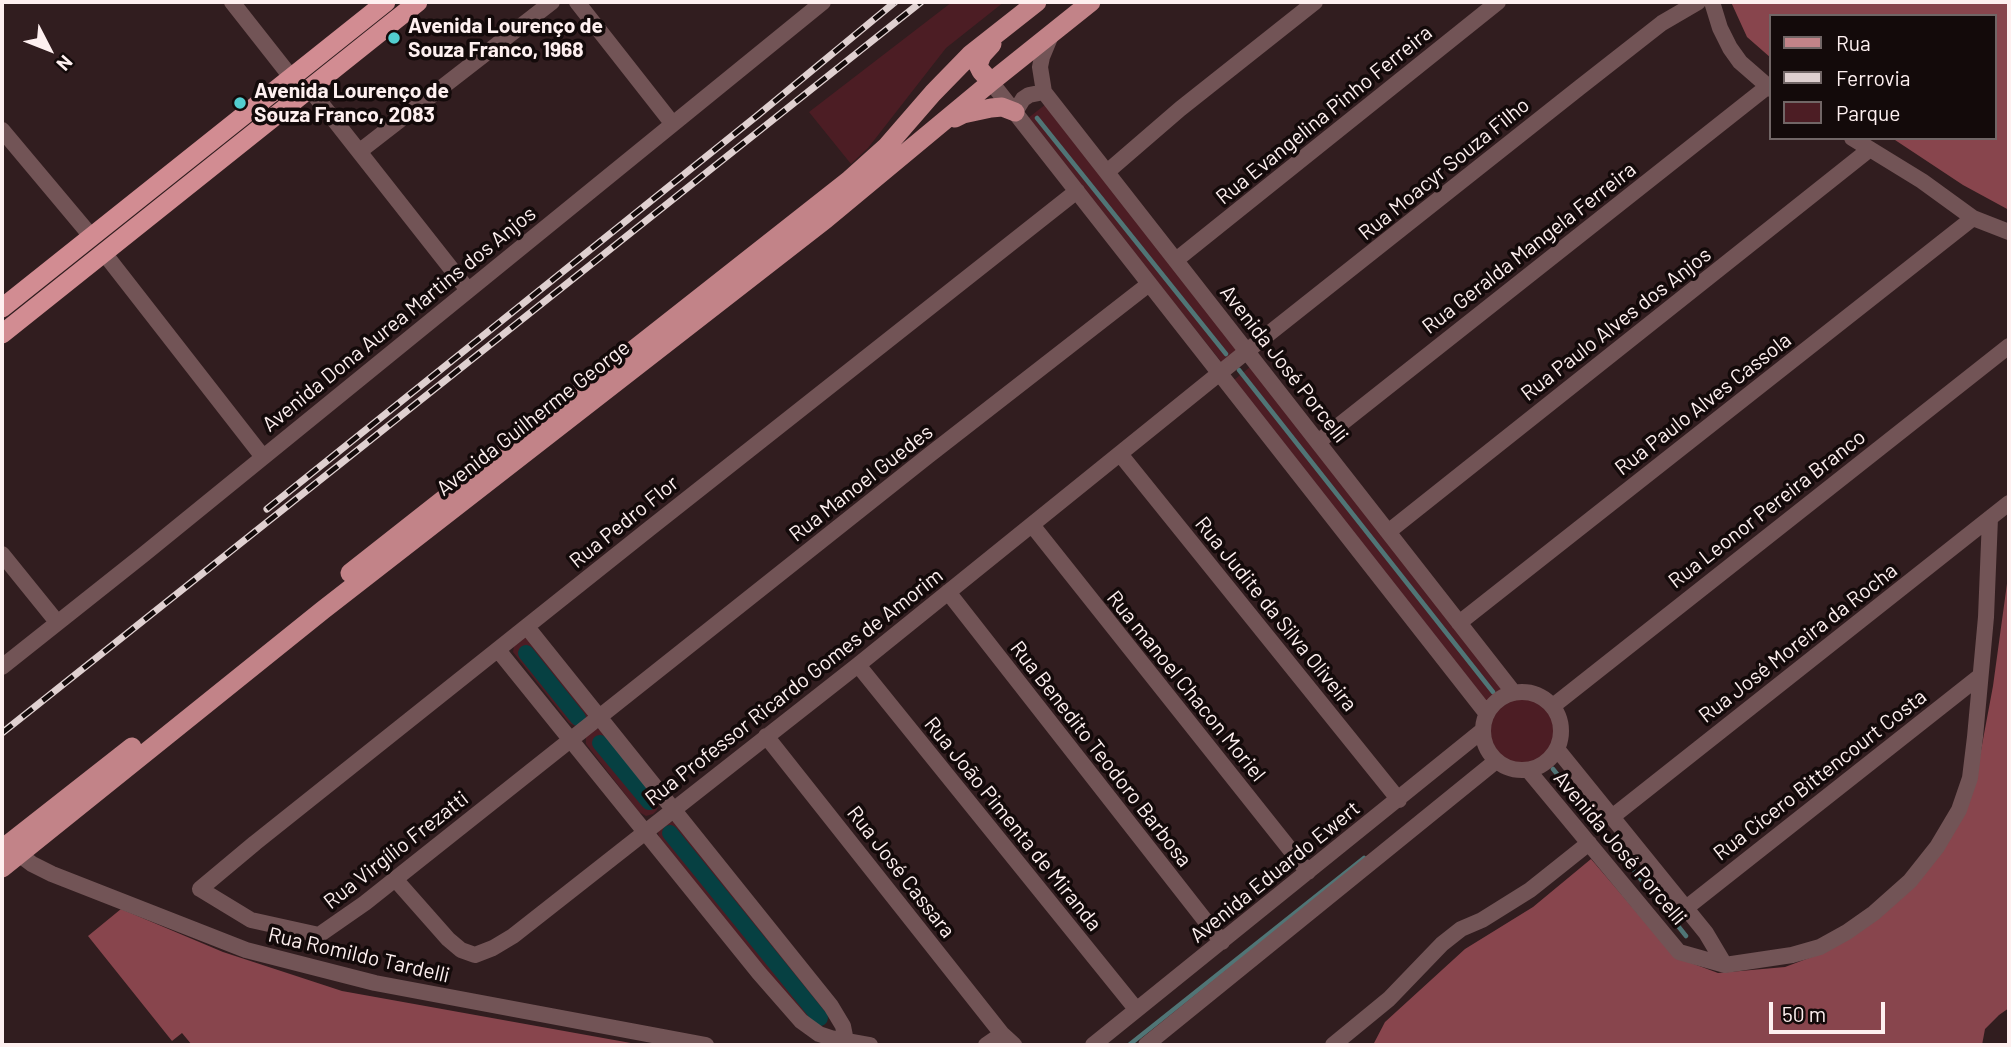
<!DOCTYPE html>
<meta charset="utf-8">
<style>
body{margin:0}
#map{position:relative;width:2011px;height:1047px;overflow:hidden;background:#311d1f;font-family:Barlow,sans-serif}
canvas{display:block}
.frame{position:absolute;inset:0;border:4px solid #fef0f0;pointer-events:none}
.legend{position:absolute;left:1769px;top:14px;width:228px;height:126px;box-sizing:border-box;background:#130a0a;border:2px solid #716666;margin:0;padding:9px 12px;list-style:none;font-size:21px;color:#fef0f0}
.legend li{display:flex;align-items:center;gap:14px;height:35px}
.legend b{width:35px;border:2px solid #716666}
.north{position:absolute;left:14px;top:14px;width:70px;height:70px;-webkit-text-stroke:5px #130a0a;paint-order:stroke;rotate:132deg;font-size:19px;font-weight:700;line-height:28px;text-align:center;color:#fef0f0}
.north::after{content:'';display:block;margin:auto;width:24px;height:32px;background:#fef0f0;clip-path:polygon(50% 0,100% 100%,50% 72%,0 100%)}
.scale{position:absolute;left:1769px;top:1002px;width:116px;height:32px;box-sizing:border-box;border:4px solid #fef0f0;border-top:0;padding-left:9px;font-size:21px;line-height:24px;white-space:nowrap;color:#fef0f0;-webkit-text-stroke:5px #130a0a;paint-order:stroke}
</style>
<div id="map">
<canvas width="2011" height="1047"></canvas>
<div class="frame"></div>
<ul class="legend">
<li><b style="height:9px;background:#c28388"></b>Rua</li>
<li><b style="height:9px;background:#dfd0d0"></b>Ferrovia</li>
<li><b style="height:19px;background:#4c1d24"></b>Parque</li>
</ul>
<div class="north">N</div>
<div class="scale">50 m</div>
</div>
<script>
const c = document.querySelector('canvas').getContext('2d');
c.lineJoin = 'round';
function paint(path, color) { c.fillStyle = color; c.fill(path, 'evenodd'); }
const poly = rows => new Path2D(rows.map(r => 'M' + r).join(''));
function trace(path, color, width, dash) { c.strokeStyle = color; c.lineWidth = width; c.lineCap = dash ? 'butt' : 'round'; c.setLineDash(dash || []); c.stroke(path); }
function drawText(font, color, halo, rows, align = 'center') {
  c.font = font + ' Barlow,sans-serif'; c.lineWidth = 7; c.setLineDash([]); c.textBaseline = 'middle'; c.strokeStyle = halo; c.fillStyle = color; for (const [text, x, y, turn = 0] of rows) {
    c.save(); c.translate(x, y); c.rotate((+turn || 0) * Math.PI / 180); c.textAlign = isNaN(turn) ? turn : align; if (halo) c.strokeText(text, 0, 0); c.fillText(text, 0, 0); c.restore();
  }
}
const green = poly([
 [952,2,1004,2,946,48,868,148,851,164,809,112],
 [1046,104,1240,350,1223,364,1027,119],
 [1250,367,1503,689,1487,702,1234,380],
 [525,638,530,639,588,714,587,720,575,726,569,723,513,652,514,646],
 '1488 732a34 34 0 1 1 68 0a34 34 0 1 1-68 0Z',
 [597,729,603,730,659,803,657,810,653,814,646,816,639,812,586,744,586,737,591,731],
 [674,821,827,1013,827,1020,823,1024,818,1027,810,1026,660,839,658,833,660,827]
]);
const forest = poly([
 [1731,2,2009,2,2009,210,1963,185,1892,138,1995,138,1995,16,1771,16,1771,58,1747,37],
 [2009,569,2009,1008,1999,1015,1985,1029,1982,1045,1373,1045,1385,1022,1465,949,1533,907,1591,859,1675,957,1718,973,1785,967,1825,952,1911,887,1976,777,1993,686],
 [121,909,223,952,342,991,642,1045,192,1045,182,1033,172,1041,88,936]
]);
const stream = poly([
 [1037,118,1226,354],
 [1239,370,1493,692],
 [1553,769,1686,936],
 [1129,1045,1364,858]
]);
const canal = poly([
 [526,653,578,718],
 [600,743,649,802],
 [670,833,820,1018]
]);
const minor = poly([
 [232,2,291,77],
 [577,2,672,123],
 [1712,2,1720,28,1730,48,1740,62,1771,89],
 [991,82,1487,714],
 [309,88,468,290],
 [1044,92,1514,693],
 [1044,92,1040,67,1042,57,1052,33],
 [1015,112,1023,99,1029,95,1044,92],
 [2,130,91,236],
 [1852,138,1922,181,1973,218,2009,232],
 [360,151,552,2],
 [1107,172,1180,109,1315,2],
 [1077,191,649,529,255,843,200,889,251,920,319,935,365,903,928,456,1149,284],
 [104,253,263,457],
 [1176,260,1498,2],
 [1318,442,1767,87],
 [1120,454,1399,800],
 [1032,525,1308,872],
 [1388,532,1870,149],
 [2,554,57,622],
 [948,592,1222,942],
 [1459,623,1973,218],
 [527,627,831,1006,843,1026,846,1041],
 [498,650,759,973,801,1021,819,1034,831,1038,870,1045],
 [858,665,1136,1009],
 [2,667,143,555,823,2],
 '1483 731a39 39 0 1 1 78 0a39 39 0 1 1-78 0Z',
 [1553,706,2009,346],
 [766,736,1002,1034,1014,1045],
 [1557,749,1706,933,1725,965],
 [1528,770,1679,952,1725,965,1792,955,1820,947,1847,932,1874,913,1910,881,1937,847,1959,810,1970,778,1975,737,1986,617,1990,518],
 [1612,817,2009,503],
 [12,849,32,864,52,874,246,950,375,983,706,1045],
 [395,879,448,939,461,950,475,955,493,948,513,936,858,665,1247,351,1579,88,1662,23,1698,2],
 [1686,908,1980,676],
 [986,1045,1002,1034],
 [1093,1045,1483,730],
 [1146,1045,1496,761],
 [1333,1045,1389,999,1442,944,1461,929,1482,920,1530,890,1589,843]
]);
const primary = poly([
 [991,82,981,71,978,65,982,55,992,44],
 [955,118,963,114,991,108,1002,107,1015,112],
 [350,573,848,181,887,146,933,93,971,54,1037,2],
 [2,849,132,747],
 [2,868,323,610,826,219,991,82,1091,2]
]);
const trunk = poly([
 [2,308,386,2],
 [2,334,418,2]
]);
const rail = poly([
 [267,509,758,115,895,2],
 [2,733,921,2]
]);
const markers = [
 [394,38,7,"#52cdcf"],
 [240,103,7,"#52cdcf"]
];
const poiNames = [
 ["Avenida Lourenço de",408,26],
 ["Souza Franco, 1968",408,50],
 ["Avenida Lourenço de",254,91],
 ["Souza Franco, 2083",254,115]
];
const streetNames = [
 ["Rua Evangelina Pinho Ferreira",1324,115,-39],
 ["Rua Moacyr Souza Filho",1444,169,-39],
 ["Rua Geralda Mangela Ferreira",1529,248,-38],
 ["Avenida Dona Aurea Martins dos Anjos",399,319,-39],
 ["Rua Paulo Alves dos Anjos",1616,324,-38],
 ["Avenida José Porcelli",1284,364,52],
 ["Rua Paulo Alves Cassola",1703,404,-38],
 ["Avenida Guilherme George",533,418,-38],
 ["Rua Manoel Guedes",861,483,-38],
 ["Rua Leonor Pereira Branco",1767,509,-38],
 ["Rua Pedro Flor",624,522,-39],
 ["Rua Judite da Silva Oliveira",1276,614,51],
 ["Rua José Moreira da Rocha",1798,643,-38],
 ["Rua manoel Chacon Moriel",1186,686,51],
 ["Rua Professor Ricardo Gomes de Amorim",794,687,-38],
 ["Rua Benedito Teodoro Barbosa",1101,754,52],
 ["Rua Cícero Bittencourt Costa",1820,775,-38],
 ["Rua João Pimenta de Miranda",1013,824,51],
 ["Avenida José Porcelli",1620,848,50],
 ["Rua Virgílio Frezatti",396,850,-38],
 ["Rua José Cassara",901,872,52],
 ["Avenida Eduardo Ewert",1275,872,-39],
 ["Rua Romildo Tardelli",359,955,13]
];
paint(green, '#4c1d24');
paint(forest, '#88454d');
trace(stream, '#507576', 4.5);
trace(canal, '#064042', 16);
trace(minor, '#725456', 16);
trace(primary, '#c28388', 19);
trace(trunk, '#d28c92', 19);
trace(rail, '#dfd0d0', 7);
trace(rail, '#130a0a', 4.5, [13]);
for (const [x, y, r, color] of markers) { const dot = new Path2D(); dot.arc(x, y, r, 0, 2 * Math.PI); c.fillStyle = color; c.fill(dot); trace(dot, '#130a0a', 2.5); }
drawText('bold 21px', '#fef0f0', '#130a0a', poiNames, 'left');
drawText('21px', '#fef0f0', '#130a0a', streetNames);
</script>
